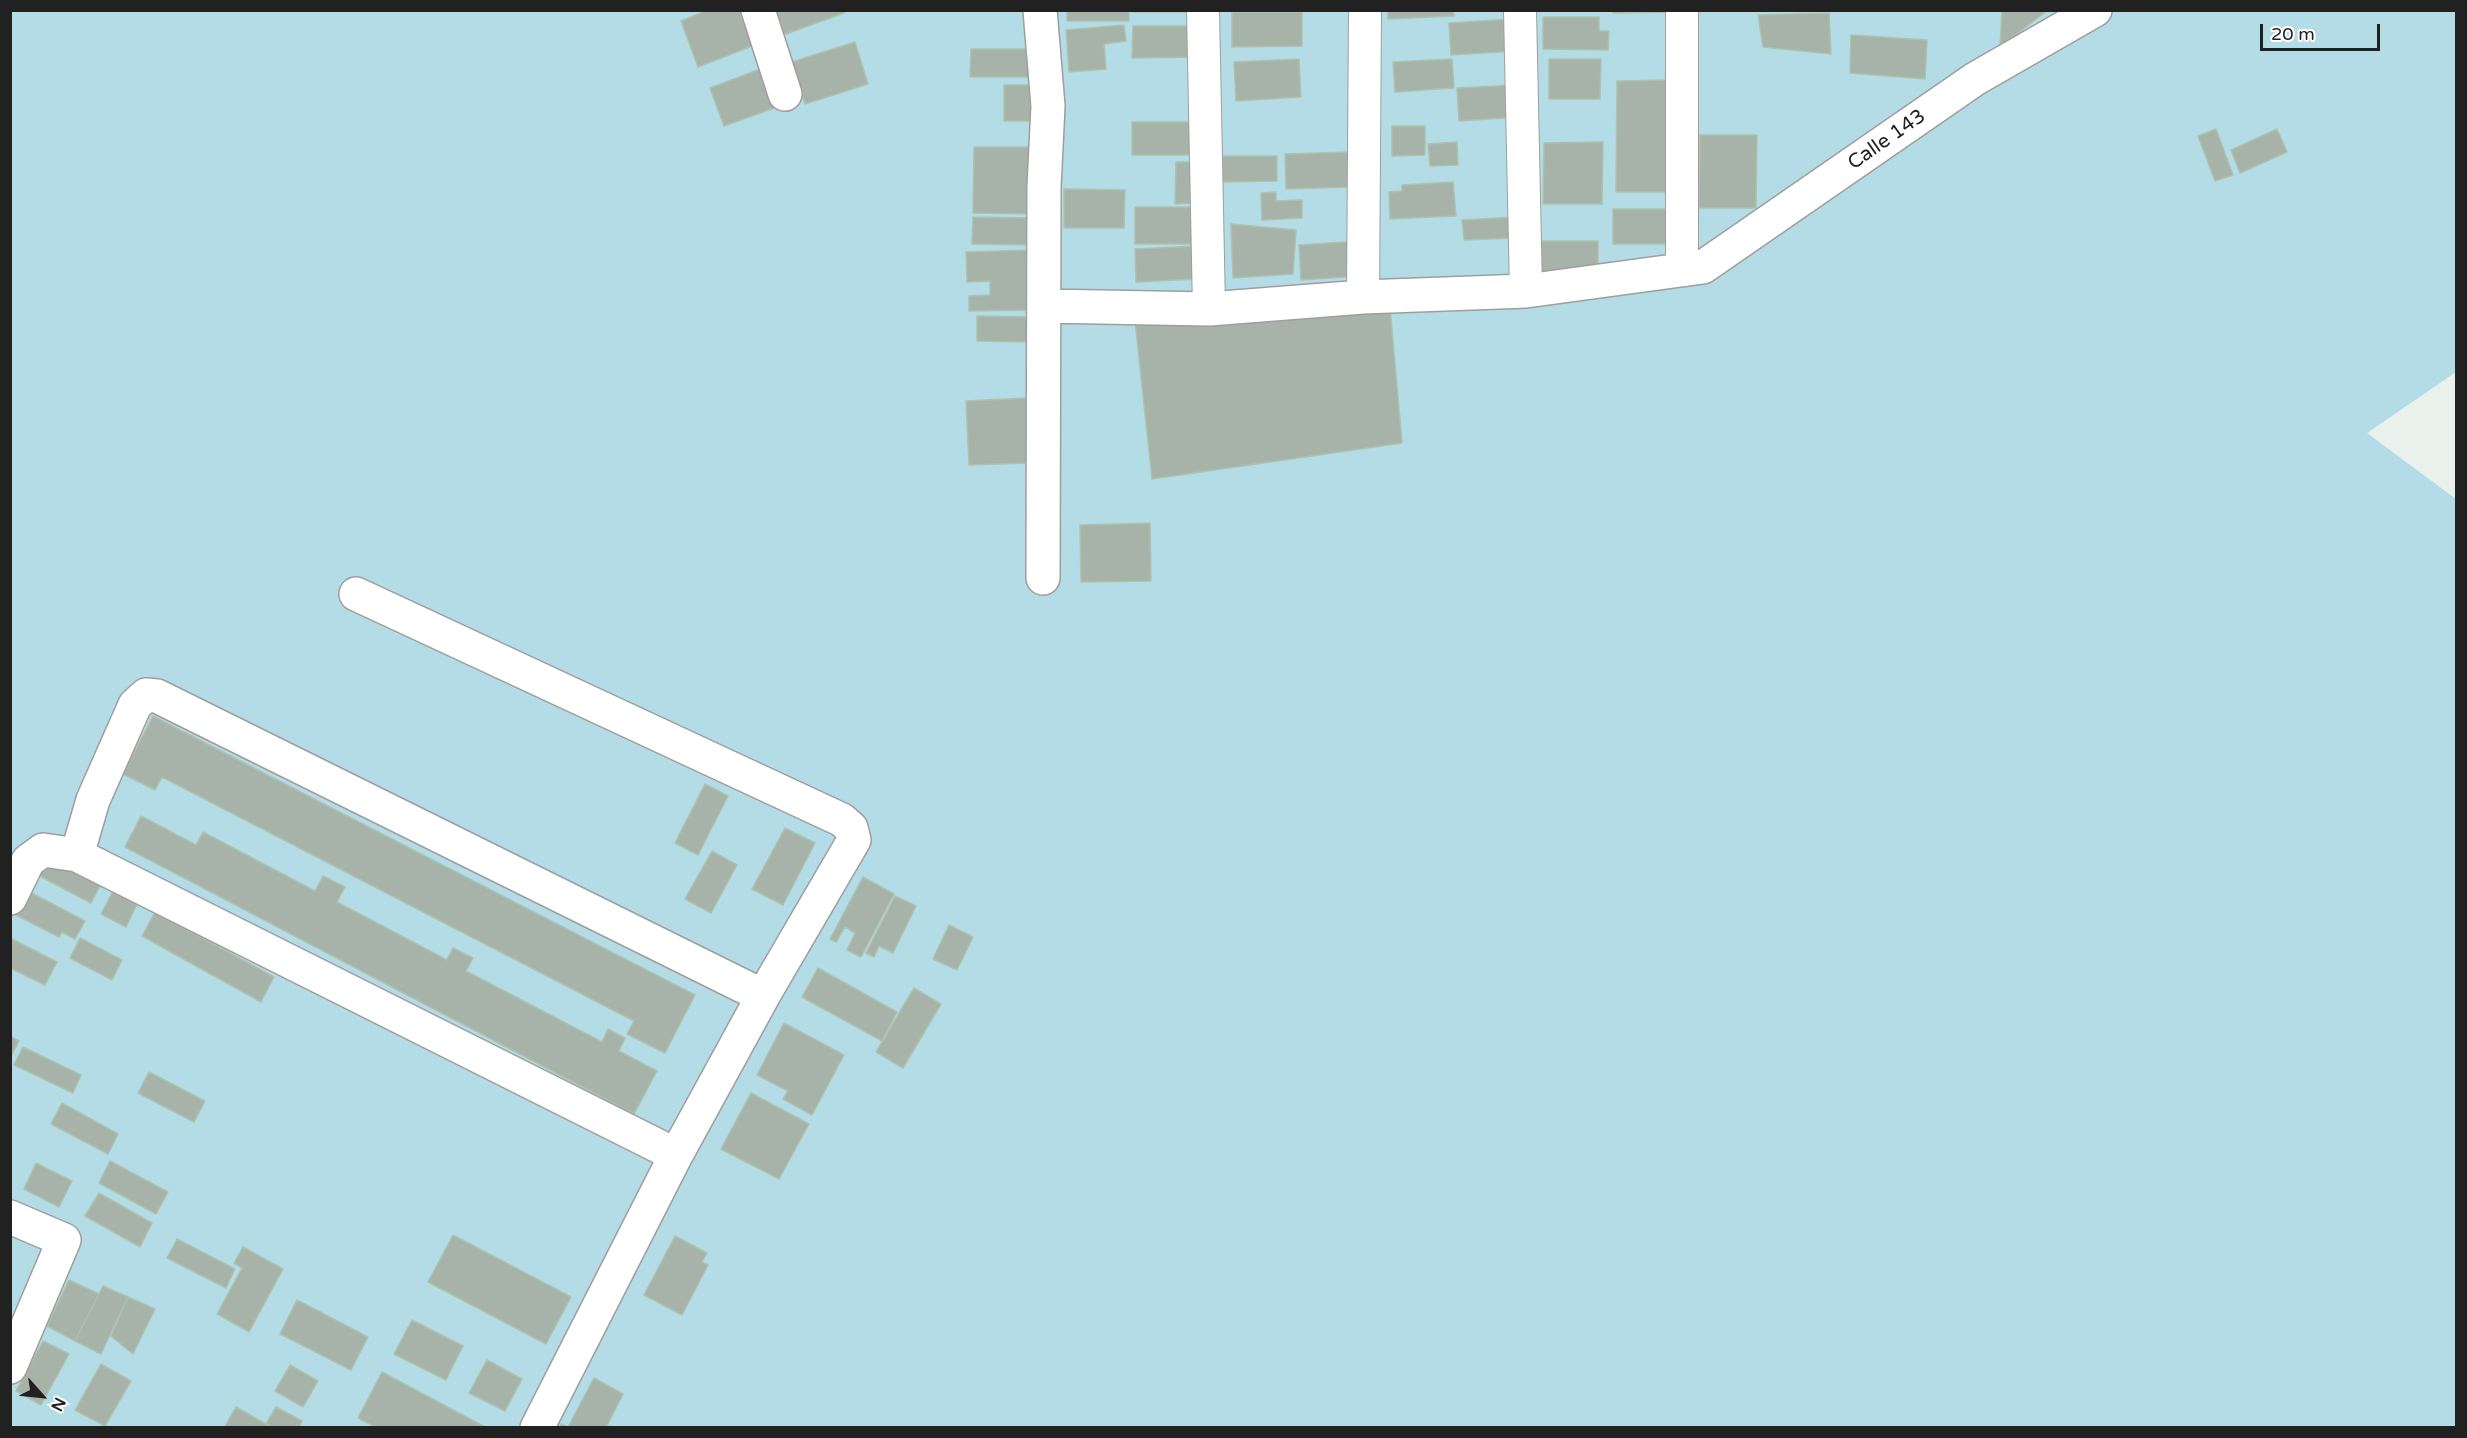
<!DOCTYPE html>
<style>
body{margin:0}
#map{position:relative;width:2467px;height:1438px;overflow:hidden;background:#e9f1ec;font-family:"Varela Round",sans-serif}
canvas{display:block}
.frame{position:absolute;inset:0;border:12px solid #212121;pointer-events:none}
.north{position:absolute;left:12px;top:1366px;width:60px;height:60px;-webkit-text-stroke:4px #fff;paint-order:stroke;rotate:117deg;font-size:16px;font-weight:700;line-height:24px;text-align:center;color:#212121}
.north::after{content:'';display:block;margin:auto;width:21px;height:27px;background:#212121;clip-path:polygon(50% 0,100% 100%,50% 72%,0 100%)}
.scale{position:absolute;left:2260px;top:24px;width:120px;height:27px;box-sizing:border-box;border:3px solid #212121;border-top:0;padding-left:8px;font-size:18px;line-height:21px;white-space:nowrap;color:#212121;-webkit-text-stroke:4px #fff;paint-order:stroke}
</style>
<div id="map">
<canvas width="2467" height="1438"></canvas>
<div class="frame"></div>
<div class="north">N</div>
<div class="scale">20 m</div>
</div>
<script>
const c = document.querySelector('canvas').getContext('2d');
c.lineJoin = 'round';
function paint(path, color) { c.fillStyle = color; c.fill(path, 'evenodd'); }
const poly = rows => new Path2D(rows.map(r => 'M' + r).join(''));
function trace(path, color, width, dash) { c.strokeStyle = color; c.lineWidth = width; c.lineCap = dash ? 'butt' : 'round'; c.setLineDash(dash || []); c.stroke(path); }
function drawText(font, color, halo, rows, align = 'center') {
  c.font = font + ' "Varela Round",sans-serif'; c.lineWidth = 4.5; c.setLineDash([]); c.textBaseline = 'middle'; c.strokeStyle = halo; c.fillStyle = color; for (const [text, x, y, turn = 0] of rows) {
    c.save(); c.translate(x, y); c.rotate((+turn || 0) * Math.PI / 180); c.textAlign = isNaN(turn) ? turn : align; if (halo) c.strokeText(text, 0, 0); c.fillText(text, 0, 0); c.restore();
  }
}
const grass = poly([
 [10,11,2456,11,2456,372,2367,433,2456,499,2456,1427,11,1427]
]);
const building = poly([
 [708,10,739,10,752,46,698,67,681,21,708,10],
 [774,10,844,10,844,13,783,35,774,10],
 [1067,10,1129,10,1129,21,1067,21,1067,10],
 [1132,10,1197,10,1197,12,1132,12,1132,10],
 [1388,10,1453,10,1454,16,1388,19,1388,10],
 [1613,10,1674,10,1674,12,1613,13,1613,10],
 [2002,10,2048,10,2000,47,2002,10],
 [1232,12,1302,12,1302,46,1232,47,1232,12],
 [1829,13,1831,54,1763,47,1758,15,1829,13],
 [1543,17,1599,17,1599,31,1609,31,1608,50,1543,49,1543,17],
 [1514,19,1515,51,1451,55,1449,23,1514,19],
 [1124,25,1126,41,1104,44,1106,69,1069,72,1066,30,1124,25],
 [1133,26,1197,26,1197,57,1132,58,1133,26],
 [1851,35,1927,40,1925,79,1850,73,1851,35],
 [855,42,868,84,805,104,792,62,855,42],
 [971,49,1032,49,1032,77,970,77,971,49],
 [1299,59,1301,97,1236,101,1234,62,1299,59],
 [1452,59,1454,88,1395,92,1393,62,1452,59],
 [1549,59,1601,59,1600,99,1549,99,1549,59],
 [763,68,777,107,724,126,710,88,763,68],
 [1673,80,1673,192,1616,192,1617,81,1673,80],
 [1004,85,1038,85,1037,121,1004,121,1004,85],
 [1516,85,1518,117,1459,121,1457,88,1516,85],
 [1132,122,1201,122,1200,155,1132,155,1132,122],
 [1392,126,1425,126,1425,155,1392,156,1392,126],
 [2216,129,2233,175,2215,181,2198,136,2216,129],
 [2277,129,2287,152,2240,173,2231,150,2277,129],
 [1700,135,1757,135,1756,208,1699,208,1700,135],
 [1457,142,1458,165,1430,166,1428,144,1457,142],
 [1603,142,1602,204,1543,204,1544,143,1603,142],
 [974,147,1034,147,1033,214,973,213,974,147],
 [1350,152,1351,187,1286,189,1285,154,1350,152],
 [1221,156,1277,156,1277,181,1221,182,1221,156],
 [1176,162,1203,162,1203,203,1175,204,1176,162],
 [1453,182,1456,216,1390,219,1389,192,1402,191,1402,185,1453,182],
 [1064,189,1125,190,1124,228,1064,228,1064,189],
 [1276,192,1276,201,1302,200,1302,218,1262,220,1261,193,1276,192],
 [1135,207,1200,207,1200,244,1135,244,1135,207],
 [1613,209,1667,209,1667,244,1613,244,1613,209],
 [973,217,1034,218,1034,245,972,244,973,217],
 [1516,217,1516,238,1464,240,1462,220,1516,217],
 [1231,224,1296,230,1293,274,1233,278,1231,224],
 [1359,241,1361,276,1301,280,1299,245,1359,241],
 [1539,241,1598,241,1598,274,1538,274,1539,241],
 [1196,246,1197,279,1136,282,1135,249,1196,246],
 [1033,250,1034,280,1026,281,1027,310,969,311,969,296,990,295,990,281,967,282,966,252,1033,250],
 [1390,307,1402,443,1152,479,1135,321,1390,307],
 [977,316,1030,317,1030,342,977,341,977,316],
 [1026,398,1028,463,969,465,966,401,1026,398],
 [1150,523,1151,581,1081,582,1080,525,1150,523],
 [153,716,695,995,665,1053,627,1034,634,1021,162,777,155,790,123,774,153,716],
 [705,784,728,796,698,855,675,843,705,784],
 [141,816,196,845,203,832,315,891,323,876,345,887,337,902,447,960,453,948,473,958,466,971,602,1042,608,1029,625,1038,619,1051,657,1071,634,1114,125,847,141,816],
 [785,828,815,843,783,905,752,889,785,828],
 [712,851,737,865,711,913,685,899,712,851],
 [44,856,100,886,91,903,34,873,44,856],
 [863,877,894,894,861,957,847,950,855,933,845,927,836,942,830,939,863,877],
 [114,889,138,902,126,927,101,914,114,889],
 [26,890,85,921,75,939,62,932,59,937,14,914,26,890],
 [895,896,916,906,893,953,879,946,874,957,866,953,895,896],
 [155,912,274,977,261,1002,142,936,155,912],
 [949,925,973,937,957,970,933,959,949,925],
 [10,938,57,962,45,985,10,968,10,938],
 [80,938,122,960,112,980,70,958,80,938],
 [818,968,897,1012,882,1041,802,997,818,968],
 [914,988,941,1004,903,1068,876,1052,914,988],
 [784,1023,844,1055,812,1115,783,1099,788,1091,757,1075,784,1023],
 [10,1036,19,1041,10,1058,10,1036],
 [23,1047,81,1075,73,1093,14,1065,23,1047],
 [149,1072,205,1101,194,1122,138,1093,149,1072],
 [751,1093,809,1124,779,1179,721,1149,751,1093],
 [62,1103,118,1134,108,1154,51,1124,62,1103],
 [110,1161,168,1192,156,1214,99,1183,110,1161],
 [36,1163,72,1181,59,1207,24,1189,36,1163],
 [99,1193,152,1223,140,1247,85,1216,99,1193],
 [453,1235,571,1297,546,1344,428,1282,453,1235],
 [675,1236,707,1253,702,1262,708,1265,682,1315,644,1295,675,1236],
 [177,1239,235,1269,226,1288,167,1258,177,1239],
 [243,1247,283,1269,249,1332,217,1314,242,1268,234,1263,243,1247],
 [69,1280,99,1294,75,1341,47,1326,69,1280],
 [103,1286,128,1297,101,1354,75,1341,103,1286],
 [128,1297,155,1309,133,1354,111,1336,128,1297],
 [297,1300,368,1337,351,1370,280,1334,297,1300],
 [412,1320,463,1346,446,1380,394,1354,412,1320],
 [43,1341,69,1354,41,1405,16,1391,43,1341],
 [487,1360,522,1379,505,1411,469,1393,487,1360],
 [101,1364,131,1381,105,1426,75,1410,101,1364],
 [290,1365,318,1381,303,1407,275,1391,290,1365],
 [382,1372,487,1428,377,1428,358,1418,382,1372],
 [594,1378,623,1394,606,1428,559,1428,561,1424,568,1427,594,1378],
 [236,1407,266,1424,272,1428,224,1428,236,1407],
 [276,1407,302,1421,299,1428,272,1428,266,1424,276,1407]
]);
const pedestrian = poly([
 [1203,10,1209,309],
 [1520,10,1526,291],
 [1682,10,1682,270],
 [1363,297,1365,10]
]);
const minor = poly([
 [758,10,785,94],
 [1040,10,1048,106,1044,187,1043,578],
 [1045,306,1209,309,1363,297,1526,291,1703,267,1975,79,2095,10],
 [356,594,842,820,851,828,854,840,763,996,676,1155,537,1428],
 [77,855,93,800,135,705,146,695,157,696,763,996],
 [10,898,28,861,43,850,77,855,676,1155],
 [10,1217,64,1240,10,1367]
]);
const streetNames = [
 ["Calle 143",1887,140,-35]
];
paint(grass, '#b3dce7');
paint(building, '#a7b3a9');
trace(building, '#acc2af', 1.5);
trace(pedestrian, '#9e9e9e', 34);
trace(minor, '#9e9e9e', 36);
trace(pedestrian, '#fff', 32);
trace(minor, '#fff', 33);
drawText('20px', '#212121', '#fff', streetNames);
</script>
